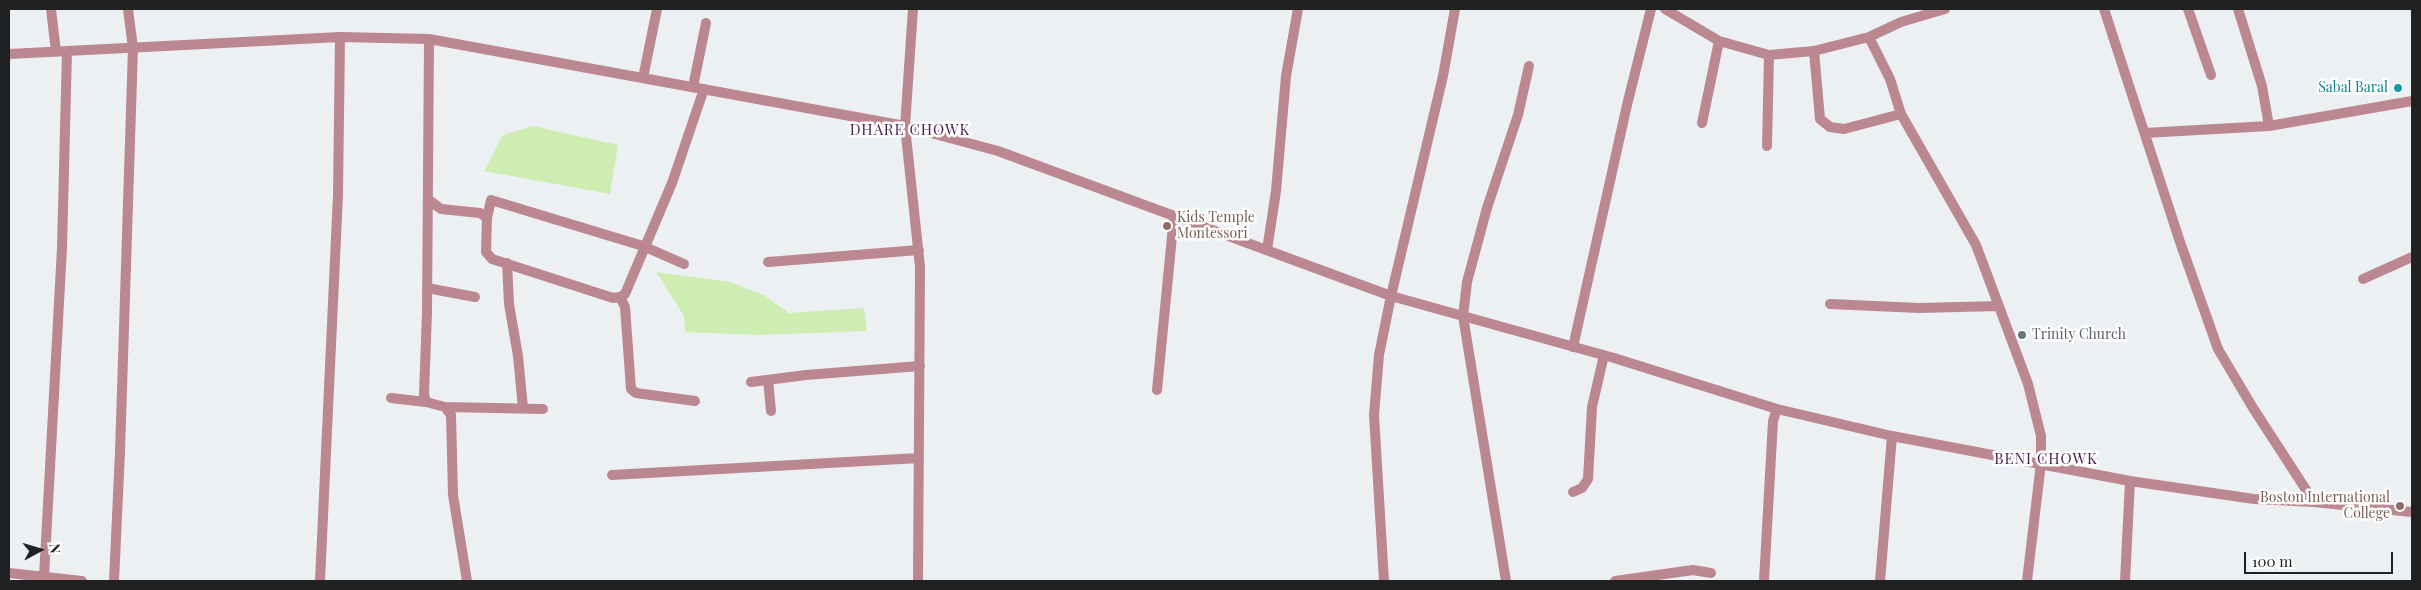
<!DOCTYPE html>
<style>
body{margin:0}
#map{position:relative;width:2421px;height:590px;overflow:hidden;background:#edf0f2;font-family:"Playfair Display",serif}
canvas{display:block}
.frame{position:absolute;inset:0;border:10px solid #202122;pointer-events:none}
.north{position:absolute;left:15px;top:525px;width:50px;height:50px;-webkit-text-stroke:4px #fff;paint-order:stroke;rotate:84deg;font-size:14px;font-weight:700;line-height:20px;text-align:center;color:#202122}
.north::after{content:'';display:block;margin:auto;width:18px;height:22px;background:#202122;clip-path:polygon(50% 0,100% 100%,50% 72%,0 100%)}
.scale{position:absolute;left:2244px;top:552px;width:149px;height:22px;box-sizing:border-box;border:2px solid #202122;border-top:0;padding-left:6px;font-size:15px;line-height:18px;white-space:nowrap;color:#202122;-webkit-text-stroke:4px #fff;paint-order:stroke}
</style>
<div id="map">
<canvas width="2421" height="590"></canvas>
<div class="frame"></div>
<div class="north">N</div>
<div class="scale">100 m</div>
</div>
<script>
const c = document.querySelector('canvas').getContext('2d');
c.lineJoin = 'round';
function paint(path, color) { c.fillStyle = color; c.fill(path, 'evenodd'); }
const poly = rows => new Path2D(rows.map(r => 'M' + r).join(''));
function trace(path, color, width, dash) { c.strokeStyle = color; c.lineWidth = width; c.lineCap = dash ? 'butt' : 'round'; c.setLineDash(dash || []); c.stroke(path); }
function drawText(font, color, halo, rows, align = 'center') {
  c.font = font + ' "Playfair Display",serif'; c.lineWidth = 5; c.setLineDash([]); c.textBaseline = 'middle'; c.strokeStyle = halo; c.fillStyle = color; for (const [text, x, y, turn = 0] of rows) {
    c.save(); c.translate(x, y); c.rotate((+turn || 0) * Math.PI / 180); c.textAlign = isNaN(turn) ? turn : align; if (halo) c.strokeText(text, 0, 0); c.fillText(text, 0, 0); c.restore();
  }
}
const green = poly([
 [533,126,618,145,610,194,484,171,503,135],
 [656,272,730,282,765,296,789,313,864,308,867,331,758,335,685,332,684,316]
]);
const minor = poly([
 [51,9,56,52],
 [913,9,905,126,920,267,918,581],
 [1665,9,1719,41,1769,55,1814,51,1869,37,1901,22,1945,9],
 [2104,9,2180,242,2218,349,2253,408,2314,502],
 [2188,9,2211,75],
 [2238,9,2262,86,2269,126,2412,101],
 [1869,37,1890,79,1901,114,1976,245,2028,384,2041,436,2041,463,2027,581],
 [1814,51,1820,119,1830,127,1844,129,1901,114],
 [9,54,340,37,429,39,905,126,998,151,1391,296,1614,358,1777,409,1892,436,2130,481,2254,499,2314,502,2412,512],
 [643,78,657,9],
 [693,87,706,23],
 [1702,123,1719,41],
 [2145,133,2269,126],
 [1767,146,1769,55],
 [429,200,441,209,480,213,487,218,486,252,492,259,613,298,620,297,625,294,672,183,704,89],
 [487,218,491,200,643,246,684,264],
 [1267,250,1276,191,1286,76,1298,9],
 [768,262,919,250],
 [507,263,509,304,518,356,523,408],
 [2363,279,2412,257],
 [427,288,475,297],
 [620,297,625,307,631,389,636,393,695,401],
 [1830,304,1919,308,1999,306],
 [1573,347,1627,105,1651,9],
 [768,380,771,411],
 [751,382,806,375,920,366],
 [1157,390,1174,216],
 [391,398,426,402,445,407,451,415,453,495,467,581],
 [426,402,424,394,427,312,429,39],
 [445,407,543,409],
 [612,475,919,458],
 [1573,492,1582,488,1588,479,1592,407,1604,355],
 [9,573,82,581],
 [44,577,62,248,67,51],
 [114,581,120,452,133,48,128,9],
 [320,581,338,195,340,37],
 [1384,581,1374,415,1379,355,1391,296,1443,76,1455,9],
 [1506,581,1463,316,1467,282,1487,208,1518,115,1529,66],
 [1615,581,1693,570,1711,573],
 [1764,581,1773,421,1777,409],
 [1880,581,1892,436],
 [2125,581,2130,481]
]);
const markers = [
 [2398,88,5,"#0f9aa8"],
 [1167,226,5,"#8d6e63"],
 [2022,335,5,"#6b7280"],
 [2400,506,5,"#8d6e63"]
];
const cultureNames = [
 ["Sabal Baral",2388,88]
];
const educationNames = [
 ["Kids Temple",1177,218],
 ["Montessori",1177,234],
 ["Boston International",2390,498,"right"],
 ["College",2390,514,"right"]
];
const worshipNames = [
 ["Trinity Church",2032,335]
];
const neighbourhoodNames = [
 ["DHARE CHOWK",910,130],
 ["BENI CHOWK",2046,459]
];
paint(green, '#cdedb3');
trace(minor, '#bb8791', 10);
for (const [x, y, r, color] of markers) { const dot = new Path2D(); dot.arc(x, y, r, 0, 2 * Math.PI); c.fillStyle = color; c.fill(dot); trace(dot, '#fff', 2); }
drawText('14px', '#0d838f', '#fff', cultureNames, 'right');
drawText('14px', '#785e54', '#fff', educationNames, 'left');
drawText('14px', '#5b616d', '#fff', worshipNames, 'left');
c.letterSpacing = '1px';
drawText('15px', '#4a1f53', '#fff', neighbourhoodNames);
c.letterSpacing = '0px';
</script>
